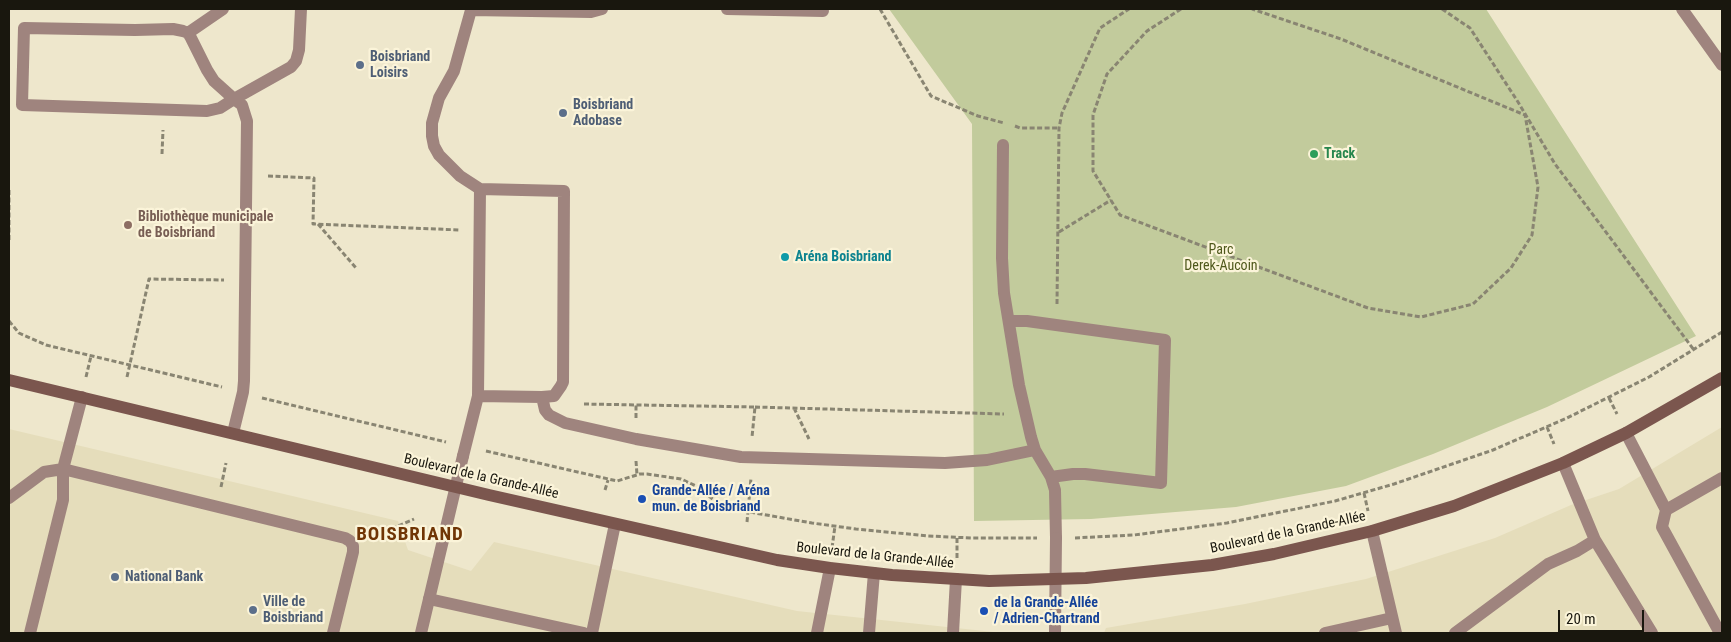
<!DOCTYPE html>
<meta charset="utf-8">
<style>
body{margin:0}
#map{position:relative;width:1731px;height:642px;overflow:hidden;background:#eee7cc;font-family:"Roboto Condensed",sans-serif}
canvas{display:block}
.frame{position:absolute;inset:0;border:10px solid #19170e;pointer-events:none}
.scale{position:absolute;left:1558px;top:610px;width:86px;height:22px;box-sizing:border-box;border:2px solid #19170e;border-top:0;padding-left:6px;font-size:15px;line-height:18px;white-space:nowrap;color:#19170e;-webkit-text-stroke:4px #fbf4d9;paint-order:stroke}
</style>
<div id="map">
<canvas width="1731" height="642"></canvas>
<div class="frame"></div>
<div class="scale">20 m</div>
</div>
<script>
const c = document.querySelector('canvas').getContext('2d');
c.lineJoin = 'round';
function paint(path, color) { c.fillStyle = color; c.fill(path, 'evenodd'); }
const poly = rows => new Path2D(rows.map(r => 'M' + r).join(''));
function trace(path, color, width, dash) { c.strokeStyle = color; c.lineWidth = width; c.lineCap = dash ? 'butt' : 'round'; c.setLineDash(dash || []); c.stroke(path); }
function drawText(font, color, halo, rows, align = 'center') {
  c.font = font + ' "Roboto Condensed",sans-serif'; c.lineWidth = 4.5; c.setLineDash([]); c.textBaseline = 'middle'; c.strokeStyle = halo; c.fillStyle = color; for (const [text, x, y, turn = 0] of rows) {
    c.save(); c.translate(x, y); c.rotate((+turn || 0) * Math.PI / 180); c.textAlign = isNaN(turn) ? turn : align; if (halo) c.strokeText(text, 0, 0); c.fillText(text, 0, 0); c.restore();
  }
}
const built = poly([
 [1722,427,1722,633,1104,633,1106,628,1245,604,1366,579,1495,538,1571,505,1619,489],
 [9,429,398,521,408,550,471,571,494,542,797,611,1003,633,9,633]
]);
const green = poly([
 [889,9,1486,9,1696,336,1547,407,1433,454,1346,486,1236,507,1091,519,974,521,972,124]
]);
const path = poly([
 [880,9,931,96,978,116,1004,123],
 [1181,9,1147,31,1107,74,1093,115,1093,171,1120,215,1368,308,1421,317,1473,304,1511,268,1532,235,1538,187,1525,115,1341,39,1252,9],
 [1442,9,1470,28,1518,102,1555,164,1694,350],
 [1015,126,1020,128,1059,128],
 [162,154,163,130],
 [268,176,314,178,313,224,460,230],
 [9,190,9,241],
 [318,224,356,268],
 [1059,232,1111,200],
 [1057,304,1059,128,1062,113,1100,28,1129,9],
 [9,321,19,333,46,345,222,387],
 [86,377,91,356],
 [127,377,149,279,224,280],
 [262,398,446,442],
 [1609,398,1617,414],
 [584,404,755,407,752,437],
 [755,407,1004,414],
 [794,408,809,439],
 [636,418,636,405],
 [1547,427,1554,444],
 [486,451,617,481,640,474,647,474,681,479,698,487,715,501,723,505,755,513,812,523,856,529,928,536,972,538,1037,538],
 [636,461,637,475],
 [221,487,226,463],
 [605,490,608,480],
 [1364,493,1368,511],
 [747,522,751,478],
 [371,538,414,519],
 [1075,538,1134,535,1227,523,1335,501,1394,484,1493,450,1567,418,1649,377,1722,332],
 [832,548,835,526],
 [957,558,957,537]
]);
const lane = poly([
 [727,9,823,11],
 [188,33,223,9],
 [1003,145,1002,258,1004,293,1019,385,1031,437,1035,450,1051,477,1055,490,1056,538],
 [480,189,460,176,439,155,434,146,432,136,432,123,439,98,454,71,471,10,591,12,602,9],
 [1009,321,1027,321,1165,340,1161,483,1085,474,1073,474,1051,477],
 [478,396,542,397,545,410,549,415,565,423,636,439,741,457,945,463,987,460,1035,450],
 [233,433,243,392,244,381,247,121,242,105,234,99,214,81,207,70,191,38,188,33,183,31,173,29,135,30,24,28,22,105,207,111,220,108,234,99,291,67,296,61,299,50,301,9],
 [1626,433,1666,510,1722,478],
 [463,456,478,396,480,189,564,191,563,382,561,386,554,396,542,397],
 [9,498,44,472,63,469,82,397],
 [1666,510,1662,527,1720,633],
 [1372,531,1396,633],
 [1595,540,1652,633],
 [429,599,584,633],
 [30,633,63,500,63,469,345,538,350,541,353,546,353,552,333,633],
 [592,633,615,524],
 [817,633,830,568],
 [869,633,874,573],
 [953,633,956,579],
 [1325,633,1392,618],
 [1455,633,1548,564,1577,551,1595,540,1563,463]
]);
const street = poly([
 [1682,9,1722,65],
 [421,633,463,456],
 [1055,633,1056,538]
]);
const secondary = poly([
 [9,380,489,495,777,560,830,568,892,575,989,581,1086,578,1212,565,1274,554,1372,531,1454,506,1563,463,1626,433,1722,378]
]);
const markers = [
 [360,65,5,"#5c6f8a"],
 [563,113,5,"#5c6f8a"],
 [1314,154,5,"#2e9e5b"],
 [128,225,5,"#8d6e63"],
 [785,257,5,"#0f9aa8"],
 [642,499,5,"#1a4fb4"],
 [115,577,5,"#5c6f8a"],
 [253,610,5,"#5c6f8a"],
 [984,611,5,"#1a4fb4"]
];
const serviceNames = [
 ["Boisbriand",370,57],
 ["Loisirs",370,73],
 ["Boisbriand",573,105],
 ["Adobase",573,121],
 ["National Bank",125,577],
 ["Ville de",263,602],
 ["Boisbriand",263,618]
];
const leisureNames = [
 ["Track",1324,154]
];
const educationNames = [
 ["Bibliothèque municipale",138,217],
 ["de Boisbriand",138,233]
];
const parkNames = [
 ["Parc",1221,250],
 ["Derek-Aucoin",1221,266]
];
const cultureNames = [
 ["Aréna Boisbriand",795,257]
];
const streetNames = [
 ["Boulevard de la Grande-Allée",481,477,13],
 ["Boulevard de la Grande-Allée",1288,533,-12],
 ["Boulevard de la Grande-Allée",875,556,6]
];
const transitNames = [
 ["Grande-Allée / Aréna",652,491],
 ["mun. de Boisbriand",652,507],
 ["de la Grande-Allée",994,603],
 ["/ Adrien-Chartrand",994,619]
];
const districtNames = [
 ["BOISBRIAND",410,535]
];
paint(built, '#e5ddbb');
paint(green, '#c2cb9c');
trace(path, '#898572', 3, [5, 2.5]);
trace(lane, '#9f847e', 12);
trace(street, '#9f847e', 12);
trace(secondary, '#7b564e', 12);
for (const [x, y, r, color] of markers) { const dot = new Path2D(); dot.arc(x, y, r, 0, 2 * Math.PI); c.fillStyle = color; c.fill(dot); trace(dot, '#fbf4d9', 2); }
drawText('bold 14px', '#4e5e75', '#fbf4d9', serviceNames, 'left');
drawText('bold 14px', '#27864d', '#fbf4d9', leisureNames, 'left');
drawText('bold 14px', '#785e54', '#fbf4d9', educationNames, 'left');
drawText('14px', '#4f581b', '#fbf4d9', parkNames);
drawText('bold 14px', '#0d838f', '#fbf4d9', cultureNames, 'left');
drawText('14px', '#19170e', '#fbf4d9', streetNames);
drawText('bold 14px', '#164399', '#fbf4d9', transitNames, 'left');
c.letterSpacing = '1px';
drawText('bold 19px', '#703505', '#fbf4d9', districtNames);
c.letterSpacing = '0px';
</script>
